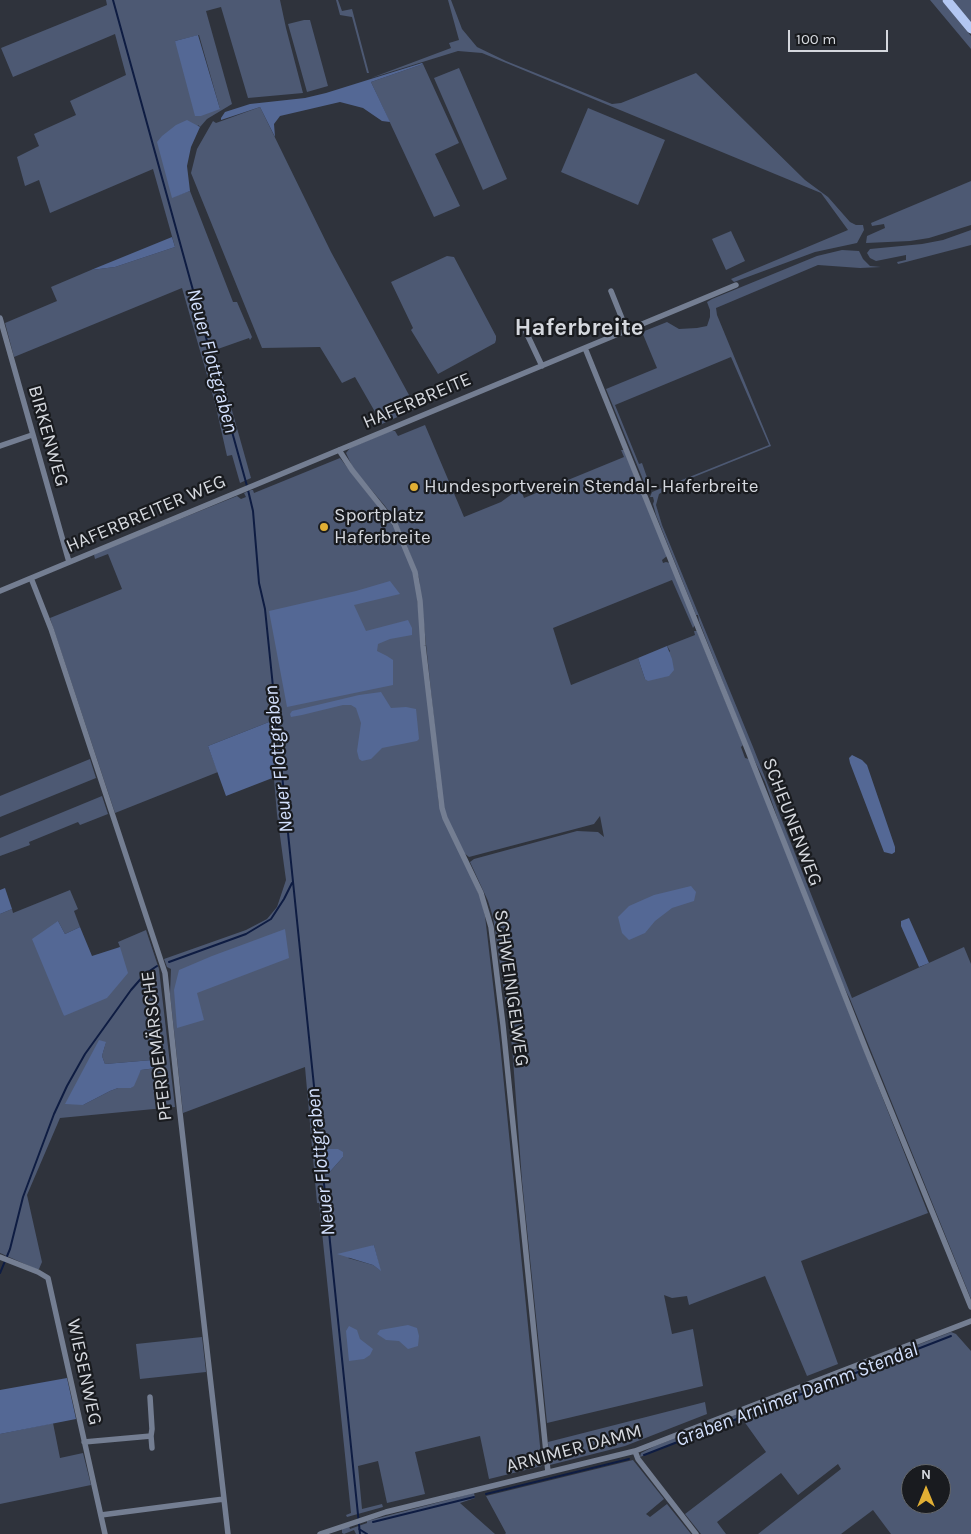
<!DOCTYPE html>
<meta charset="utf-8">
<style>
body{margin:0}
#map{position:relative;width:971px;height:1534px;overflow:hidden;background:#2f333c;font-family:Karla,sans-serif}
canvas{display:block}
.north{position:absolute;left:901px;top:1464px;width:50px;height:50px;box-sizing:border-box;background:#191b1f;border:1px solid #64676b;border-radius:50%;rotate:0deg;font-size:14px;font-weight:700;line-height:20px;text-align:center;color:#d5d8de}
.north::after{content:'';display:block;margin:auto;width:18px;height:22px;background:#e1af34;clip-path:polygon(50% 0,100% 100%,50% 72%,0 100%)}
.scale{position:absolute;left:788px;top:30px;width:100px;height:22px;box-sizing:border-box;border:2px solid #d5d8de;border-top:0;padding-left:6px;font-size:15px;line-height:18px;white-space:nowrap;color:#d5d8de;-webkit-text-stroke:4px #191b1f;paint-order:stroke}
</style>
<div id="map">
<canvas width="971" height="1534"></canvas>
<div class="north">N</div>
<div class="scale">100 m</div>
</div>
<script>
const c = document.querySelector('canvas').getContext('2d');
c.lineJoin = 'round';
function paint(path, color) { c.fillStyle = color; c.fill(path, 'evenodd'); }
const poly = rows => new Path2D(rows.map(r => 'M' + r).join(''));
function trace(path, color, width, dash) { c.strokeStyle = color; c.lineWidth = width; c.lineCap = dash ? 'butt' : 'round'; c.setLineDash(dash || []); c.stroke(path); }
function drawText(font, color, halo, rows, align = 'center') {
  c.font = font + ' Karla,sans-serif'; c.lineWidth = 4.5; c.setLineDash([]); c.textBaseline = 'middle'; c.strokeStyle = halo; c.fillStyle = color; for (const [text, x, y, turn = 0] of rows) {
    c.save(); c.translate(x, y); c.rotate((+turn || 0) * Math.PI / 180); c.textAlign = isNaN(turn) ? turn : align; if (halo) c.strokeText(text, 0, 0); c.fillText(text, 0, 0); c.restore();
  }
}
const green = poly([
 [106,0,280,0,286,28,303,93,248,98,221,7,206,11,232,104,207,119,200,127,198,125,172,197,190,191,233,302,237,302,252,337,250,340,249,338,215,350,251,478,240,483,232,455,227,456,215,403,182,288,14,357,5,323,57,301,51,287,91,270,115,267,175,247,153,169,50,213,39,180,25,186,17,157,39,146,34,134,76,115,70,101,126,75,115,34,13,77,1,48,107,5],
 [199,35,220,109,175,41],
 [336,0,338,0,342,11,352,9,369,73,367,73,352,17,340,15],
 [448,0,451,0,462,29,477,47,506,61,612,104,621,103,696,73,805,180,828,197,850,222,856,225,863,225,864,230,857,243,815,252,734,282,731,279,848,230,821,193,482,53,458,51,371,78,451,48,449,43,459,40],
 [930,0,942,0,971,36,971,49],
 [952,0,971,0,971,23],
 [304,20,310,20,328,86,307,92,288,24],
 [423,64,459,143,435,154,460,206,434,217,371,82],
 [459,68,507,179,483,190,434,78],
 [260,107,331,252,415,406,415,409,382,424,355,377,342,383,320,347,262,348,191,173,197,149,213,121,216,123],
 [588,108,665,140,638,205,561,172],
 [971,181,971,225,929,238,910,241,866,243,867,236,885,228,884,224,872,226,871,223],
 [971,230,971,245,906,262,898,264,897,262,906,260,906,255,876,261,870,258,867,253,870,249,922,244,943,240],
 [731,231,745,261,726,270,712,239],
 [842,250,859,251,863,259,870,266,881,267,860,268,818,265,716,308,717,315,771,446,674,485,659,494,656,505,662,525,753,747,852,998,964,947,971,964,971,1299,850,999,837,973,783,834,765,782,749,749,699,621,698,615,696,615,656,515,653,504,654,501,653,497,650,497,652,492,769,445,731,357,615,405,639,464,642,463,650,486,646,487,606,389,657,368,642,332,667,322,679,329,697,328,707,326,710,317,710,310,707,302,712,299,817,256],
 [447,256,454,257,496,336,496,340,495,343,438,374,411,330,413,328,391,282],
 [425,425,464,517,501,502,512,494,521,490,524,498,624,457,621,450,624,450,667,556,662,560,663,563,666,562,670,563,695,625,693,628,672,580,553,628,571,685,638,658,645,679,670,651,667,646,695,635,694,631,697,631,743,745,741,747,745,758,749,759,928,1213,801,1261,838,1364,807,1376,765,1276,689,1305,687,1296,672,1298,664,1295,672,1334,693,1329,703,1386,547,1423,522,1181,512,1046,493,917,488,901,470,862,474,859,577,831,598,832,604,837,600,816,594,824,469,857,464,853,449,824,443,805,419,578,407,546,397,523,385,506,353,468,346,453,350,448,390,431,395,431,398,436],
 [340,458,396,530,415,577,439,805,481,899,485,916,500,1044,542,1466,489,1479,480,1436,415,1452,425,1494,387,1503,378,1461,358,1466,362,1509,382,1504,383,1507,347,1517,346,1515,351,1513,319,1203,317,1203,305,1067,183,1113,170,994,171,969,167,967,164,959,246,930,267,919,277,907,286,880,277,814,269,722,208,746,218,772,115,813,50,618,122,589,108,554,95,559,94,555,96,553,237,496,241,499,246,497,244,493,251,490,253,490,254,493],
 [325,1149,343,1157,328,1174,327,1174],
 [374,1245,380,1270,373,1265,348,1258],
 [90,759,96,778,0,817,0,796],
 [102,796,108,814,80,825,78,822,29,842,30,845,0,856,0,838],
 [70,890,78,909,74,911,80,927,65,934,58,921,64,1016,120,947,118,942,146,930,159,969,175,1107,60,1118,27,1195,42,1262,39,1269,36,1269,0,1253,0,914,12,909,13,913],
 [106,1042,102,1056,105,1064,164,1059,164,1067,141,1070,131,1088,118,1088,110,1091,83,1105],
 [951,1332,956,1334,971,1351,971,1534,891,1534,873,1510,841,1534,758,1534,841,1469,838,1464,798,1495,781,1473,717,1522,726,1534,701,1534,685,1514,766,1452,741,1417,640,1457,641,1453,655,1446],
 [911,1474,941,1474,941,1504,911,1504],
 [202,1337,206,1372,140,1379,136,1344],
 [705,1402,707,1414,625,1446,550,1465,548,1442],
 [53,1423,60,1458,83,1453,91,1485,0,1504,0,1434],
 [633,1460,664,1499,646,1514,650,1517,667,1504,691,1534,505,1534,506,1533,486,1496],
 [474,1493,475,1498,460,1503,495,1534,356,1534,354,1530,344,1534,342,1533,342,1529,349,1526,350,1529,367,1523,367,1521]
]);
const forest = poly([
 [198,35,220,109,201,116,195,116,175,41],
 [422,63,423,64,371,82,390,122,382,121,363,108,340,102,280,116,274,124,275,137,260,107,221,120,221,118,225,112,250,104,305,98,326,93],
 [187,120,200,127,191,147,187,166,190,191,172,198,157,142,162,136,176,125],
 [172,237,175,247,115,267,91,270],
 [390,581,400,594,354,605,366,631,408,620,412,628,412,635,390,639,378,644,377,651,387,656,393,660,393,685,287,707,269,611,356,591],
 [667,646,672,659,674,670,669,676,648,681,645,679,638,658],
 [381,692,391,708,406,707,416,709,419,739,417,741,382,748,371,759,362,761,359,759,357,751,361,723,356,708,351,705,343,705,302,715,291,717,290,714,292,711,359,695],
 [269,722,275,777,226,796,208,746],
 [852,755,862,760,867,765,895,847,895,852,892,854,884,852,850,763,849,758],
 [691,886,696,892,694,901,672,908,655,921,645,933,629,940,622,933,618,917,629,906,654,895],
 [5,888,12,909,0,914,0,890],
 [909,918,929,963,919,967,901,926,901,921],
 [58,921,65,934,80,927,92,956,120,947,128,973,107,998,64,1016,32,939],
 [285,929,289,958,197,993,204,1020,177,1028,174,990,179,970,212,956],
 [99,1040,106,1042,102,1056,105,1064,164,1059,166,1064,164,1067,141,1070,134,1086,131,1088,118,1088,110,1091,83,1105,65,1104],
 [325,1149,338,1149,343,1152,343,1157,327,1175],
 [374,1245,381,1271,373,1265,337,1254],
 [408,1325,417,1328,419,1336,418,1346,408,1349,399,1341,386,1340,377,1334,380,1330],
 [349,1326,357,1330,360,1339,373,1349,370,1355,364,1359,349,1361,346,1331],
 [67,1378,76,1419,0,1434,0,1390]
]);
const stream = poly([
 [113,0,247,486],
 [248,490,253,511,259,583,265,609,360,1534],
 [169,962,246,934,271,919,284,899,292,883],
 [0,1273,10,1249,23,1197,54,1114,67,1086,85,1054,131,990,145,974,157,966],
 [644,1455,951,1336],
 [486,1494,629,1459],
 [373,1522,474,1497],
 [359,1529,367,1534]
]);
const street = poly([
 [611,291,627,331],
 [0,318,69,562],
 [526,332,542,366],
 [585,348,746,746,867,1052,971,1307],
 [0,446,32,435],
 [339,450,352,470,395,524,415,572,420,601,423,646,442,808,445,818,481,893,491,927,503,1025,548,1472],
 [31,578,51,629,165,973,180,1113,228,1534],
 [0,591,736,285],
 [0,1257,38,1272,48,1278,105,1534],
 [150,1397,152,1429,151,1436,152,1448],
 [84,1442,151,1436],
 [635,1451,638,1459,696,1534],
 [101,1515,224,1499],
 [320,1534,386,1512,635,1451,971,1321]
]);
const primary = poly([
 [947,0,971,29]
]);
const markers = [
 [414,487,5,"#e1af34"],
 [324,527,5,"#e1af34"]
];
const streetNames = [
 ["HAFERBREITE",417,401,-23],
 ["BIRKENWEG",48,436,74],
 ["HAFERBREITER WEG",146,514,-23],
 ["SCHEUNENWEG",792,822,69],
 ["SCHWEINIGELWEG",511,988,82],
 ["PFERDEMÄRSCHE",157,1046,-97],
 ["WIESENWEG",84,1372,78],
 ["ARNIMER DAMM",574,1449,-15]
];
const poiNames = [
 ["Hundesportverein Stendal- Haferbreite",424,487],
 ["Sportplatz",334,516],
 ["Haferbreite",334,538]
];
const waterNames = [
 ["Neuer Flottgraben",212,361,75],
 ["Neuer Flottgraben",279,759,-96],
 ["Neuer Flottgraben",321,1162,-96],
 ["Graben Arnimer Damm Stendal",797,1395,-21]
];
const districtNames = [
 ["Haferbreite",579,328]
];
paint(green, '#4d5973');
paint(forest, '#546895');
trace(stream, '#0e1c42', 2);
trace(street, '#747e92', 5.5);
trace(primary, '#b3c7f2', 9);
for (const [x, y, r, color] of markers) { const dot = new Path2D(); dot.arc(x, y, r, 0, 2 * Math.PI); c.fillStyle = color; c.fill(dot); trace(dot, '#191b1f', 2); }
drawText('19px', '#d5d8de', '#191b1f', streetNames);
drawText('19px', '#d5d8de', '#191b1f', poiNames, 'left');
drawText('italic 20px', '#d4e1fe', '#191b1f', waterNames);
drawText('bold 24px', '#d5d8de', '#191b1f', districtNames);
</script>
